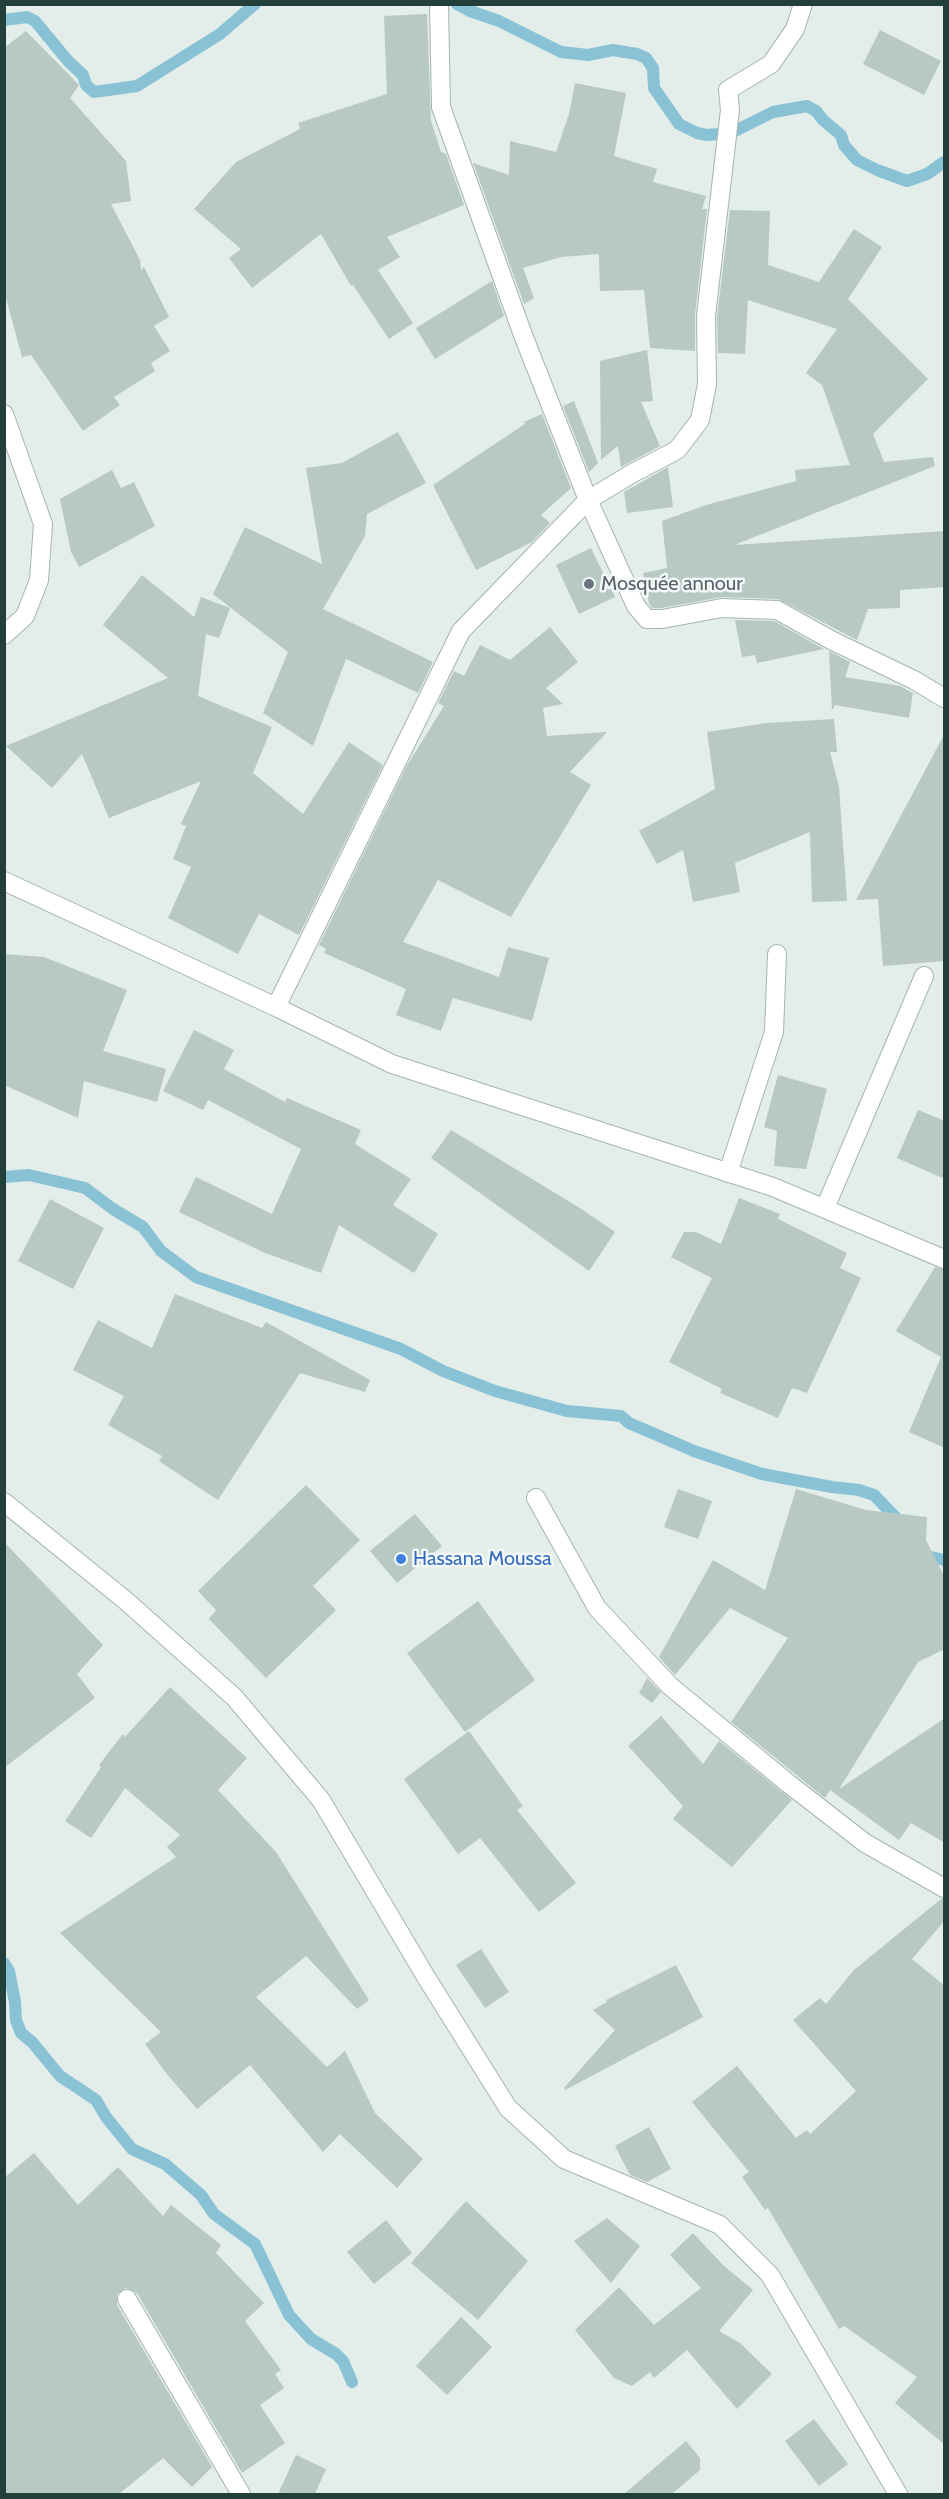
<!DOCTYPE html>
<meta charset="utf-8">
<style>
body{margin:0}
#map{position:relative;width:949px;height:2499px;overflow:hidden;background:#e3ede9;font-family:Cabin,sans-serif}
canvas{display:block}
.frame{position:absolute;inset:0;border:6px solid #223f3a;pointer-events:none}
</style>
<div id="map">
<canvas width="949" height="2499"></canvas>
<div class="frame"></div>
</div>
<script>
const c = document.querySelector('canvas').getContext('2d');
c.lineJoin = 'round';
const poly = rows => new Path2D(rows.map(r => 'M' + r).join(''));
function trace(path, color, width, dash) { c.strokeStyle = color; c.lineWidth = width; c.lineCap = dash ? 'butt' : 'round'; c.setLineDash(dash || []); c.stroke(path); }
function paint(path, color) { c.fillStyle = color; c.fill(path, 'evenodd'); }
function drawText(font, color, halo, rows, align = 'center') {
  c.font = font + ' Cabin,sans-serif'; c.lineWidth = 5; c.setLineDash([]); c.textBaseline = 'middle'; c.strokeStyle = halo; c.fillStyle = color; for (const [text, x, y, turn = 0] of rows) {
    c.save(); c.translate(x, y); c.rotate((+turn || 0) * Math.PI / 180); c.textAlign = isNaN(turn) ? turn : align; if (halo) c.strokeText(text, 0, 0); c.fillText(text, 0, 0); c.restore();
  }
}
const stream = poly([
 [457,4,470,11,499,21,561,52,588,55,613,50,637,54,646,58,653,68,654,88,679,124,697,133,707,135,731,133,773,112,807,106,816,111,823,120,841,135,844,145,857,160,877,170,907,181,927,174,944,162],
 [4,20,27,17,35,21,68,61,83,75,86,85,94,92,137,86,220,34,255,4],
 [4,1177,29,1175,85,1188,113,1209,143,1227,161,1251,196,1277,401,1349,443,1371,495,1391,567,1411,621,1416,629,1423,694,1451,762,1474,832,1487,859,1490,874,1495,902,1524],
 [923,1555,944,1560],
 [4,1963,9,1971,15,2002,16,2020,21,2033,32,2042,60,2076,96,2100,106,2117,132,2149,165,2164,201,2195,214,2214,255,2244,289,2315,311,2339,336,2354,343,2361,352,2382]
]);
const building = poly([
 [427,14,431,121,441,152,446,154,464,205,387,237,400,257,378,270,413,323,389,339,353,285,351,286,321,234,252,288,229,258,241,249,194,209,236,162,300,129,298,123,387,94,384,16],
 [880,30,941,61,924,95,863,64],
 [26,31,79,85,70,98,126,161,131,201,111,204,140,260,141,270,144,267,169,317,154,326,170,351,151,363,155,371,114,397,120,405,83,431,31,355,22,357,4,291,4,48],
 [575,83,626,93,614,156,657,169,653,182,706,196,702,209,707,209,695,315,695,351,650,348,644,290,600,291,599,254,561,257,523,268,534,298,524,304,473,163,509,175,510,141,556,152,569,114],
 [730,210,770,211,768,265,819,282,854,229,882,247,848,299,928,379,873,434,884,462,933,457,935,466,734,545,945,531,945,587,900,590,900,608,868,609,857,640,778,599,722,597,661,608,652,608,649,603,643,573,667,568,662,521,706,505,796,481,795,470,850,465,822,385,806,373,837,329,748,300,745,354,718,353,717,317],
 [492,281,504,316,435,359,416,328],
 [647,350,653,401,641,402,660,446,621,467,618,446,601,460,600,361],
 [574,401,598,463,589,472,563,406],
 [542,414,571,488,541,515,550,523,532,542,476,570,433,485,525,424,524,422],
 [398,432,426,483,367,514,365,536,323,609,433,662,418,693,346,659,313,746,263,713,288,652,213,594,245,527,322,564,306,468,342,463],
 [668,467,673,507,627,513,624,492],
 [112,470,121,488,134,482,155,526,79,567,71,552,60,499],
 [591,548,615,597,579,614,556,565],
 [142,575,194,617,201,597,230,608,219,638,206,634,198,696,272,727,253,773,303,814,349,742,383,765,299,935,259,914,238,954,168,918,191,867,173,859,186,826,181,824,201,781,109,818,82,754,52,788,6,746,168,678,103,625],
 [735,620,774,621,824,649,757,663,755,655,742,657],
 [550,627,578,662,546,688,563,704,543,708,547,736,607,732,570,772,591,785,511,917,438,880,403,942,499,977,508,947,549,958,532,1021,453,998,441,1031,396,1015,406,989,324,953,326,949,319,945,406,767,444,706,438,703,454,671,464,676,480,645,510,660],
 [829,651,850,662,845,677,900,686,913,693,909,718,835,705,832,710],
 [834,719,837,752,830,752,839,787,847,901,812,902,810,832,735,863,740,892,693,902,683,850,657,864,639,831,715,789,707,732,767,723],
 [945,733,945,961,883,966,878,899,856,900],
 [4,954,44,957,127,990,103,1051,166,1069,157,1102,84,1081,78,1118,4,1085],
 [194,1030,234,1050,224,1069,285,1102,287,1098,361,1130,355,1144,411,1179,393,1205,438,1234,414,1273,339,1225,321,1273,265,1253,179,1212,196,1177,272,1214,301,1149,208,1100,203,1110,163,1091],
 [778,1075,827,1089,806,1169,774,1166,777,1131,764,1127],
 [918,1110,945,1121,945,1179,897,1158],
 [451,1130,580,1208,615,1232,589,1271,431,1158],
 [739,1198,780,1214,778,1219,847,1253,840,1268,861,1278,807,1393,792,1388,778,1418,720,1393,722,1389,669,1362,712,1278,671,1257,684,1232,696,1232,721,1244],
 [50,1199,104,1228,73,1289,18,1261],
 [935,1267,945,1270,945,1448,909,1432,941,1357,896,1331],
 [175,1294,262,1328,266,1322,370,1380,365,1392,300,1373,218,1500,159,1461,162,1456,108,1425,124,1396,73,1370,98,1320,152,1348],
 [306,1485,360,1540,313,1586,336,1610,266,1678,209,1619,216,1610,198,1591],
 [678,1489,712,1501,698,1539,664,1527],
 [796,1489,866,1510,927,1517,926,1540,945,1578,945,1649,918,1662,839,1789,945,1718,945,1843,911,1823,899,1840,830,1790,825,1798,731,1722,788,1638,730,1608,675,1675,659,1657,713,1560,765,1590],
 [415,1514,442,1546,397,1583,370,1551],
 [4,1542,103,1645,77,1674,95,1698,4,1768],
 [478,1601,535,1680,465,1732,407,1653],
 [647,1678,661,1692,652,1703,639,1693],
 [170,1687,247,1758,218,1790,276,1852,369,2000,357,2009,306,1956,256,1997,327,2067,345,2051,375,2113,423,2159,397,2188,340,2134,323,2152,250,2065,197,2109,166,2073,145,2044,161,2032,60,1933,176,1857,167,1847,180,1835,125,1788,91,1838,65,1821,101,1767,99,1765,123,1734,125,1737],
 [661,1716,703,1764,719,1741,792,1800,732,1867,673,1819,683,1806,628,1746],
 [469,1731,523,1806,517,1810,576,1883,539,1912,480,1838,458,1854,404,1779],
 [941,1899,945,1899,945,1920,912,1959,945,1986,945,2445,895,2403,917,2377,844,2326,839,2329,768,2208,765,2210,742,2177,749,2172,692,2102,737,2066,796,2138,807,2130,810,2134,856,2091,793,2020,820,1998,826,2004,854,1970],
 [481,1949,509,1992,485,2008,456,1965],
 [676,1965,703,2017,565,2090,564,2088,615,2030,593,2010,607,2002,606,2000],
 [649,2127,671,2169,647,2182,630,2175,615,2146],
 [34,2153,78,2205,118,2167,163,2216,171,2205,221,2245,216,2253,264,2303,245,2321,281,2370,275,2374,284,2388,260,2405,285,2443,242,2473,137,2293,126,2288,117,2294,117,2305,212,2467,192,2487,163,2458,119,2494,4,2494,4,2178],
 [466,2201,528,2261,478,2320,411,2263],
 [607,2218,640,2246,611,2283,574,2241],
 [386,2220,412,2253,374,2284,347,2252],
 [693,2233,724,2266,753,2290,719,2331,740,2343,772,2374,737,2409,687,2350,654,2378,650,2372,632,2386,614,2378,575,2330,619,2287,654,2325,701,2288,670,2255],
 [461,2317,492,2347,447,2395,416,2366],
 [814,2419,848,2464,819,2486,785,2441],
 [686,2441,700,2458,700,2470,672,2494,624,2494],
 [296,2455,326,2469,315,2494,278,2494]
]);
const street = poly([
 [439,4,441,107,523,335,588,500,636,606,647,619,662,619,722,608,777,610,831,640,914,680,944,698],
 [4,414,43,524,39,580,25,616,4,635],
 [4,881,276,1007,392,1064,773,1187,944,1259],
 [276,1007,461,631,588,500,633,473,677,450,700,420,707,384,706,316,730,110,728,90,771,64,795,29,803,4],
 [728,1173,774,1032,777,954],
 [825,1208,924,976],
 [536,1498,597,1608,670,1686,789,1784,865,1843,944,1888],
 [4,1502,125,1600,234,1697,321,1800,426,1977,508,2108,564,2159,720,2225,770,2275,898,2494],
 [127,2299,241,2494]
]);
const markers = [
 [589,584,6,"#6b7280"],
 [401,1559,6,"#3f7fe0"]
];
const worshipNames = [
 ["Mosquée annour",601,584]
];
const shopNames = [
 ["Hassana Moussa",413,1559]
];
trace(stream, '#89c2d4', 12);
paint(building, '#b8c8c3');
trace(street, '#a5b5b1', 20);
trace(street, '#fff', 18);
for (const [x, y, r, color] of markers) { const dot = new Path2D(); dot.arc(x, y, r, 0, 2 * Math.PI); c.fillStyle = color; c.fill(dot); trace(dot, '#f3f9f7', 2); }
drawText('20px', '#5b616d', '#f3f9f7', worshipNames, 'left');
drawText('20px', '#366cbe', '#f3f9f7', shopNames, 'left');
</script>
